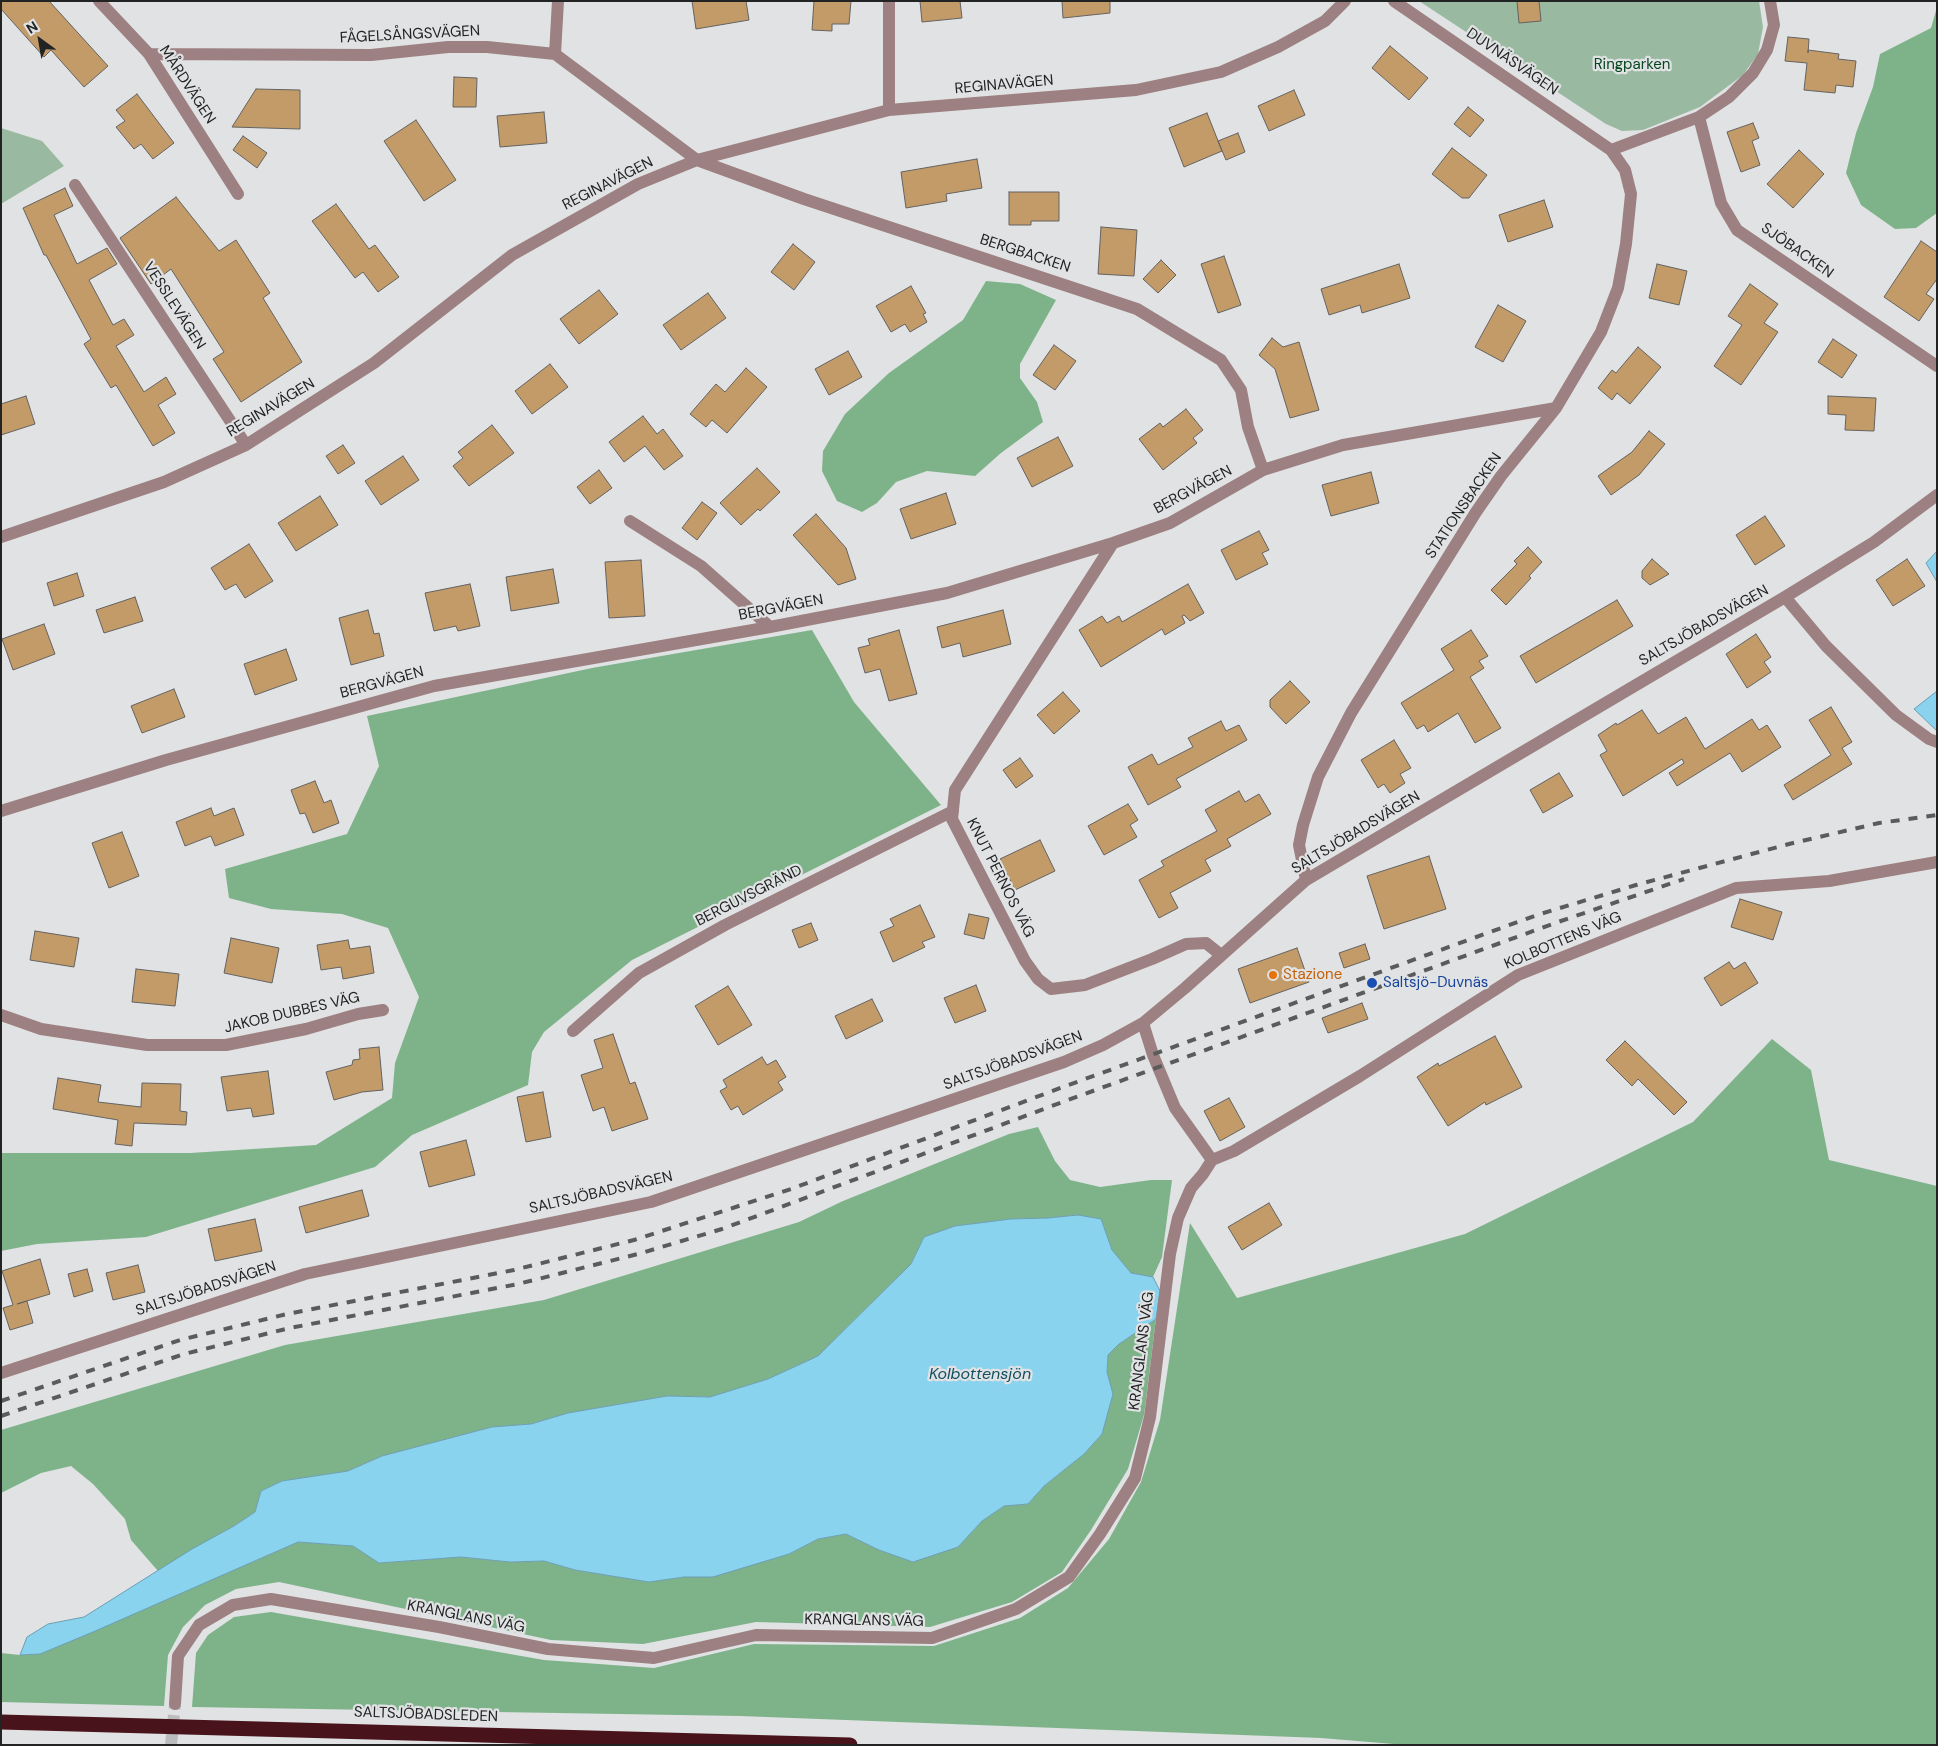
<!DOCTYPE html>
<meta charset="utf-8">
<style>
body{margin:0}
#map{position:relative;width:1938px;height:1746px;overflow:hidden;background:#e0e2e4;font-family:"DM Sans",sans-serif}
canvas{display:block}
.frame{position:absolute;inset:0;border:2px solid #222323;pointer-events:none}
.north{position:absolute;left:15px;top:15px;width:50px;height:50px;-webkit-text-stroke:4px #e0e2e4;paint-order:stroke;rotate:328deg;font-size:14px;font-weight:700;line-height:20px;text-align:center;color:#222323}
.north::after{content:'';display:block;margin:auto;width:18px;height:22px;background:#222323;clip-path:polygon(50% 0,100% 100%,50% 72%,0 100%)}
</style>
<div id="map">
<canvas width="1938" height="1746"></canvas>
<div class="frame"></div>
<div class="north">N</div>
</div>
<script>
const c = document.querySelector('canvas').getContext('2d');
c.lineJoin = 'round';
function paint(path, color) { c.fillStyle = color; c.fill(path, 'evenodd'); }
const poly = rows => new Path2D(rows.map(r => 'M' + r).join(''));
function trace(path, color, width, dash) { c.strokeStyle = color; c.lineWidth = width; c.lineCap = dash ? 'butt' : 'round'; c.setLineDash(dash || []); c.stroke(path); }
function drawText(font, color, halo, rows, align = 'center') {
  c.font = font + ' "DM Sans",sans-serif'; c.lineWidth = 4.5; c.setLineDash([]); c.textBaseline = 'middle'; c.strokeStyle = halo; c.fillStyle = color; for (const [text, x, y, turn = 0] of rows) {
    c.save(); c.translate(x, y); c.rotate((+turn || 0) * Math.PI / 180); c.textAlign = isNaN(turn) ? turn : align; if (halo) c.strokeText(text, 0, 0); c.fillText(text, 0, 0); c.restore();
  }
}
const green = poly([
 [1419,1,1759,1,1763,27,1758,54,1743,75,1700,107,1643,130,1622,131,1606,124],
 [1,128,42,141,64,166,1,204]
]);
const forest = poly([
 [1937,7,1937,213,1916,228,1895,229,1861,205,1846,173,1856,133,1873,87,1880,54,1931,28],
 [986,281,1020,284,1056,300,1020,364,1020,378,1037,402,1043,422,1001,453,975,476,927,471,896,482,877,503,862,512,837,501,822,471,823,451,845,414,889,373,963,320],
 [812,630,854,702,941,805,632,960,544,1032,532,1052,528,1085,412,1135,375,1167,146,1237,37,1244,1,1251,1,1153,190,1153,316,1145,392,1098,395,1063,419,997,388,928,342,914,271,909,229,898,225,869,347,834,379,766,367,716,592,668],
 [1772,1039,1811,1070,1829,1160,1937,1186,1937,1745,1406,1745,1321,1738,740,1716,192,1707,196,1653,208,1635,234,1617,271,1612,544,1660,654,1668,754,1644,934,1646,1020,1618,1068,1588,1109,1539,1141,1482,1160,1420,1190,1223,1237,1298,1465,1234,1693,1122],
 [1038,1127,1055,1161,1070,1180,1100,1187,1151,1180,1172,1180,1162,1257,1153,1277,1131,1273,1112,1250,1101,1219,1078,1215,1048,1218,1011,1219,955,1226,924,1237,911,1264,818,1356,768,1379,710,1397,667,1396,568,1413,531,1424,492,1427,382,1456,348,1471,282,1481,261,1491,255,1512,234,1526,193,1549,158,1571,131,1540,125,1519,93,1484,71,1466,41,1473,1,1493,1,1430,285,1345,544,1300,799,1222,843,1201,1009,1134],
 [1156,1319,1144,1415,1128,1469,1091,1530,1062,1572,1012,1602,930,1627,756,1622,643,1644,551,1640,279,1582,236,1589,205,1605,183,1627,168,1655,164,1706,1,1702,1,1653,20,1655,40,1654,298,1542,353,1546,379,1563,461,1557,510,1562,544,1561,575,1570,649,1582,684,1577,713,1576,789,1554,818,1539,846,1534,879,1550,913,1562,958,1547,982,1521,1004,1506,1028,1504,1044,1486,1084,1454,1102,1434,1112,1397,1107,1372,1108,1355,1119,1344]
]);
const water = poly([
 [1937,551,1937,582,1926,563,1937,551],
 [1937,691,1937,731,1914,709,1937,691],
 [1078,1215,1101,1219,1112,1250,1131,1273,1153,1277,1160,1291,1156,1319,1119,1344,1108,1355,1107,1372,1113,1394,1102,1434,1084,1454,1044,1486,1028,1504,1004,1506,982,1521,958,1547,913,1562,879,1550,846,1534,818,1539,789,1554,713,1577,684,1577,649,1582,575,1570,544,1561,510,1562,461,1557,379,1563,353,1546,298,1542,93,1632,40,1654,20,1655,27,1637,48,1624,84,1617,192,1549,234,1526,255,1512,261,1491,282,1481,348,1471,382,1456,492,1427,531,1424,568,1413,667,1396,710,1397,768,1379,818,1356,911,1264,924,1237,955,1226,1011,1219,1048,1218,1078,1215]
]);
const building = poly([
 [1,1,49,1,108,66,84,87,51,50,44,57,1,9,1,1],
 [692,1,746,1,749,20,696,29,692,1],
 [814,1,851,1,849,24,832,24,832,31,812,30,814,1],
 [920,1,960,1,962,18,922,22,920,1],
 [1062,1,1110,1,1110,13,1063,18,1062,1],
 [1517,1,1539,1,1541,21,1519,23,1517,1],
 [1788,37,1809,39,1808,53,1808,50,1839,54,1838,59,1856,61,1853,87,1836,85,1835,93,1804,90,1807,63,1785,61,1788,37],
 [1390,46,1428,78,1409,100,1372,68,1390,46],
 [454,77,477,78,476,107,453,107,454,77],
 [256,89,300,90,300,129,232,127,256,89],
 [1294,90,1305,115,1269,131,1258,106,1294,90],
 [137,94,174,143,153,159,141,144,134,149,116,127,125,121,116,110,137,94],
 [1468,107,1484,120,1470,137,1454,124,1468,107],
 [544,112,547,143,500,147,497,116,544,112],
 [1207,113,1222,151,1184,167,1169,128,1207,113],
 [416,120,456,180,424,201,384,141,416,120],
 [1753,123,1759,138,1752,141,1760,165,1741,172,1727,132,1753,123],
 [1238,133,1245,152,1226,160,1218,141,1238,133],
 [243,136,267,153,257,168,233,150,243,136],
 [1452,148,1487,175,1469,198,1462,198,1432,174,1452,148],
 [1799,150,1824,174,1793,208,1767,184,1799,150],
 [977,159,982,188,946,194,947,201,906,208,901,172,977,159],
 [65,188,73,206,54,215,77,264,107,248,117,264,89,280,113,325,124,319,134,335,116,346,144,392,166,377,176,394,158,405,175,433,153,446,116,385,111,388,84,344,91,339,46,255,44,255,23,208,65,188],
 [1009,192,1059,192,1059,221,1031,221,1031,225,1009,225,1009,192],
 [176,197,219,251,236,240,270,293,263,298,302,362,241,402,213,359,224,352,171,269,151,284,120,238,176,197],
 [1544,200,1553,227,1508,242,1499,215,1544,200],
 [336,204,369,249,375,245,399,277,378,292,363,272,355,278,312,221,336,204],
 [1101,227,1137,230,1134,276,1098,274,1101,227],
 [1921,241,1937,252,1937,279,1926,294,1934,299,1919,321,1884,297,1921,241],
 [793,244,815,262,794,290,771,272,793,244],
 [1224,256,1241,305,1218,313,1201,264,1224,256],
 [1161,260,1176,275,1158,293,1143,279,1161,260],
 [1399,264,1410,298,1362,313,1360,305,1329,315,1321,289,1399,264],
 [1657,264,1687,271,1679,305,1649,298,1657,264],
 [1750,284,1778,304,1764,323,1778,332,1741,385,1714,366,1742,325,1728,316,1750,284],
 [911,286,926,313,923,314,927,322,910,332,905,324,891,332,876,306,911,286],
 [599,290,618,314,579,344,560,319,599,290],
 [708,293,726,318,681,350,663,325,708,293],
 [1498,305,1526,321,1503,362,1475,347,1498,305],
 [1272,338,1283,347,1299,342,1319,410,1290,418,1275,369,1259,355,1272,338],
 [1833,339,1857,355,1842,378,1818,362,1833,339],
 [1054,345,1076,361,1055,390,1033,375,1054,345],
 [1638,347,1661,367,1630,404,1617,393,1612,400,1598,388,1612,370,1616,373,1638,347],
 [848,351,862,377,829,395,815,369,848,351],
 [550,364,568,387,532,414,515,391,550,364],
 [746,368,767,387,727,433,712,420,706,427,690,414,716,384,725,392,746,368],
 [26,396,35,424,1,435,1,404,26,396],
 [1828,396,1876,398,1874,431,1845,430,1846,415,1828,414,1828,396],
 [1186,409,1203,430,1193,438,1197,443,1163,470,1139,439,1160,423,1163,427,1186,409],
 [643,416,657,434,663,429,683,456,664,470,645,446,624,462,609,442,643,416],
 [492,425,514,453,469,486,453,466,463,458,458,452,492,425],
 [1649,431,1665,444,1639,475,1611,495,1598,476,1632,452,1649,431],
 [1058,437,1073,466,1032,487,1017,458,1058,437],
 [343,445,355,463,338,474,326,456,343,445],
 [403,456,419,480,381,505,365,481,403,456],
 [757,468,780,492,760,511,758,509,741,525,720,503,757,468],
 [599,470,612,488,590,504,577,487,599,470],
 [1371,472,1379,503,1331,516,1322,485,1371,472],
 [946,493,956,524,911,539,900,509,946,493],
 [320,496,338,525,296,551,278,523,320,496],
 [702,502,717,513,697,540,682,528,702,502],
 [816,514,846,548,856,579,838,585,793,535,816,514],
 [1765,516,1785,546,1755,565,1736,535,1765,516],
 [1259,531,1269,550,1262,553,1268,564,1236,580,1221,550,1259,531],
 [249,544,273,581,245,598,236,584,225,590,211,568,249,544],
 [1528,547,1542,562,1529,576,1531,578,1506,605,1491,590,1517,564,1514,561,1528,547],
 [1652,559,1669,574,1650,585,1642,578,1642,571,1652,559],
 [1907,559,1925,586,1893,606,1876,580,1907,559],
 [641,560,645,616,609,618,605,562,641,560],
 [553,569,559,603,511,611,506,577,553,569],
 [77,573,84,596,54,606,47,583,77,573],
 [470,584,480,626,458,631,456,626,434,631,425,593,470,584],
 [1188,584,1204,613,1190,621,1184,615,1182,616,1185,623,1165,635,1162,629,1101,667,1079,630,1102,616,1107,623,1119,616,1122,622,1188,584],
 [135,597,143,621,104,633,96,610,135,597],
 [1617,600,1633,626,1536,683,1520,656,1617,600],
 [368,610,374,634,379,633,384,656,351,665,339,618,368,610],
 [1003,610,1011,644,963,657,960,643,942,648,937,627,1003,610],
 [44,624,55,654,13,670,2,639,44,624],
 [899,630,917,694,889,701,880,669,865,673,858,648,870,645,868,639,899,630],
 [1471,630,1488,656,1479,661,1484,668,1470,677,1501,728,1475,743,1458,713,1428,732,1424,725,1417,729,1401,703,1454,670,1441,649,1471,630],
 [1756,634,1771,657,1764,662,1771,672,1747,688,1726,654,1756,634],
 [286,649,297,680,255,695,244,664,286,649],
 [1290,681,1310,702,1286,724,1270,707,1270,700,1290,681],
 [174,689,185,717,142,733,131,706,174,689],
 [1063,692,1080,711,1054,734,1037,715,1063,692],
 [1831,707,1852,742,1842,748,1852,764,1793,800,1784,785,1831,755,1809,720,1831,707],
 [1642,710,1658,734,1686,717,1705,749,1752,719,1759,730,1767,725,1781,747,1742,772,1730,753,1677,786,1669,773,1684,763,1682,759,1623,796,1600,755,1607,751,1598,735,1616,723,1617,725,1642,710],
 [1221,721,1226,731,1239,725,1247,740,1176,779,1181,787,1148,805,1128,767,1152,754,1158,765,1193,747,1188,738,1221,721],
 [1394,740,1411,768,1400,774,1405,783,1390,793,1384,784,1378,788,1361,760,1394,740],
 [1020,758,1033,776,1016,788,1003,770,1020,758],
 [1559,773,1573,796,1543,813,1530,790,1559,773],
 [315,781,324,803,331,800,339,823,313,833,305,813,300,814,291,790,315,781],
 [1239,791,1245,802,1259,794,1271,814,1227,839,1231,846,1205,860,1211,871,1170,893,1178,908,1159,918,1139,880,1164,866,1161,861,1217,831,1205,810,1239,791],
 [1128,804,1138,820,1130,825,1137,837,1104,855,1088,826,1128,804],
 [211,808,214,816,234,808,244,835,215,846,211,836,185,846,176,822,211,808],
 [122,832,139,876,109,888,92,843,122,832],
 [1040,840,1055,871,1015,890,1000,859,1040,840],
 [1429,856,1446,909,1384,929,1367,876,1429,856],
 [1740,899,1782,912,1773,940,1731,927,1740,899],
 [920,905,935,937,922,942,925,947,893,962,880,932,894,926,890,919,920,905],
 [969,914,989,918,984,939,964,934,969,914],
 [811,923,818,940,799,948,792,930,811,923],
 [35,931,79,938,74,967,30,960,35,931],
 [231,938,279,948,272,983,224,973,231,938],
 [348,940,350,949,370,946,374,973,343,979,341,967,321,970,317,945,348,940],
 [1365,944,1370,959,1344,968,1339,953,1365,944],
 [1297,948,1309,982,1250,1003,1238,969,1297,948],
 [1729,962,1734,969,1745,962,1758,983,1721,1006,1704,978,1729,962],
 [136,969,179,974,175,1006,132,1002,136,969],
 [976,985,986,1011,955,1023,944,998,976,985],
 [728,986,752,1025,718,1045,695,1006,728,986],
 [872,999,883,1021,846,1039,835,1016,872,999],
 [1362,1003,1368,1019,1328,1033,1322,1018,1362,1003],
 [613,1034,630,1084,635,1082,648,1119,612,1131,604,1107,593,1111,581,1075,603,1068,594,1040,613,1034],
 [1495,1036,1522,1087,1486,1105,1485,1102,1448,1126,1417,1077,1438,1063,1439,1066,1495,1036],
 [1625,1041,1687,1102,1674,1115,1638,1079,1632,1086,1606,1060,1625,1041],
 [379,1047,383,1090,362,1092,334,1100,326,1072,352,1065,353,1060,360,1059,359,1049,379,1047],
 [762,1057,767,1065,776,1060,786,1077,778,1082,783,1090,743,1115,738,1106,731,1110,720,1091,727,1087,723,1080,762,1057],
 [268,1071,274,1114,253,1117,251,1108,227,1111,221,1077,268,1071],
 [58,1078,101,1085,98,1102,141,1107,142,1083,181,1084,180,1111,187,1112,186,1125,134,1123,132,1146,115,1144,118,1120,53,1109,58,1078],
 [543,1092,551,1137,526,1142,517,1097,543,1092],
 [1229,1098,1245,1127,1220,1141,1204,1111,1229,1098],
 [466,1140,475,1175,429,1187,420,1152,466,1140],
 [362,1190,369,1216,306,1233,299,1207,362,1190],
 [1269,1203,1282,1225,1242,1250,1228,1227,1269,1203],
 [255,1219,262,1251,215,1261,208,1229,255,1219],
 [40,1259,50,1294,17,1304,27,1301,33,1323,10,1330,3,1308,13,1305,2,1271,40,1259],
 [138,1265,145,1292,113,1300,106,1273,138,1265],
 [87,1269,93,1291,74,1297,68,1274,87,1269]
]);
const minorTunnel = poly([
 [171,1745,175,1704]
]);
const minor = poly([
 [99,1,149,54,238,194],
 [889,1,889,110],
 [149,54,371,55,448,47,487,47,555,54,697,160,804,199,1137,309,1221,360,1241,390,1248,427,1263,470],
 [555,54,558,1],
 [1699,117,1721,203,1737,230,1937,366],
 [1611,150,1699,117,1729,97,1753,73,1767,50,1774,25,1770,1],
 [75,185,246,445],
 [630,521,701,566,770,627],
 [1,537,164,482,246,445,374,363,512,255,638,184,697,160,889,110,1136,90,1221,72,1278,47,1325,21,1345,1],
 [1113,543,955,790,952,819,1025,961,1038,979,1051,989,1085,985,1152,959,1186,944,1206,943,1221,955],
 [1785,597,1826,646,1896,715,1929,739,1937,742],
 [1,811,166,760,434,686,770,627,947,593,1113,543,1170,523,1263,470,1343,445,1556,408],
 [1306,880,1299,845,1303,825,1318,777,1351,713,1476,512,1501,476,1556,408,1601,332,1618,288,1626,244,1631,194,1625,170,1611,150,1394,1],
 [1,1015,41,1029,147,1045,226,1045,306,1029,358,1014,383,1010],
 [573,1031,639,973,725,925,953,811],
 [1212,1160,1234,1151,1360,1076,1518,975,1736,888,1829,881,1937,862],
 [1,1373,305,1274,651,1202,1064,1062,1103,1045,1143,1023,1185,988,1306,880,1785,597,1874,542,1937,495],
 [175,1704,178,1656,199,1625,233,1605,271,1599,439,1627,548,1649,654,1658,756,1635,932,1638,1016,1609,1069,1577,1100,1534,1135,1478,1150,1417,1170,1254,1178,1218,1191,1188,1203,1174,1212,1160,1175,1108,1153,1055,1143,1023]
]);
const highway = poly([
 [1,1722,850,1745]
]);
const rail = poly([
 [1,1401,180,1340,287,1314,514,1270,634,1240,791,1189,1063,1087,1537,915,1636,885,1789,844,1879,823,1937,815],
 [1,1416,184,1354,290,1328,518,1284,638,1254,722,1229,1068,1100,1558,922,1684,879]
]);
const markers = [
 [1273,975,5,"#e8710a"],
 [1372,983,6,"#1a4fb4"]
];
const streetNames = [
 ["FÅGELSÅNGSVÄGEN",410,35,-3],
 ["DUVNÄSVÄGEN",1512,62,34],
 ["MÅRDVÄGEN",187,85,57],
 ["REGINAVÄGEN",1004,85,-5],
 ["REGINAVÄGEN",608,184,-27],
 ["SJÖBACKEN",1797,251,35],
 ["BERGBACKEN",1025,254,18],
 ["VESSLEVÄGEN",174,306,57],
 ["REGINAVÄGEN",271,408,-31],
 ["BERGVÄGEN",1193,490,-28],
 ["STATIONSBACKEN",1464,506,-56],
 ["BERGVÄGEN",781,608,-11],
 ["SALTSJÖBADSVÄGEN",1704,626,-30],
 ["BERGVÄGEN",382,683,-15],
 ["SALTSJÖBADSVÄGEN",1356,833,-31],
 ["KNUT PERNOS VÄG",1000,878,63],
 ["BERGUVSGRÄND",749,896,-27],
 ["KOLBOTTENS VÄG",1563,941,-23],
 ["JAKOB DUBBES VÄG",292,1013,-13],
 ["SALTSJÖBADSVÄGEN",1013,1061,-20],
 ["SALTSJÖBADSVÄGEN",601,1193,-13],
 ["SALTSJÖBADSVÄGEN",206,1289,-18],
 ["KRANGLANS VÄG",1142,1351,-83],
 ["KRANGLANS VÄG",466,1617,11],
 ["KRANGLANS VÄG",864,1621,1],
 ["SALTSJÖBADSLEDEN",426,1715,2]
];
const parkNames = [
 ["Ringparken",1632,65]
];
const foodNames = [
 ["Stazione",1283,975]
];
const transitNames = [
 ["Saltsjö-Duvnäs",1383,983]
];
const waterNames = [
 ["Kolbottensjön",980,1375]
];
paint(green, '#99baa0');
paint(forest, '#7eb38a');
paint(water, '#8ad3ef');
trace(water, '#6b9eb2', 1);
paint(building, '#c29b68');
trace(building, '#646261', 1);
trace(minorTunnel, '#babcbd', 12, [12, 6]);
trace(minor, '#9d8081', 12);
trace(highway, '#49131b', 15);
trace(rail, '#5a5b5b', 4, [9, 9]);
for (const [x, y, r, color] of markers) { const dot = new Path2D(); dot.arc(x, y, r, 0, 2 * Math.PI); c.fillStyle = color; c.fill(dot); trace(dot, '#e0e2e4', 2); }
drawText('15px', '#222323', '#e0e2e4', streetNames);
drawText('15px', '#05461f', '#e0e2e4', parkNames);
drawText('15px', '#c56008', '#e0e2e4', foodNames, 'left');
drawText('15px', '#164399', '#e0e2e4', transitNames, 'left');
drawText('italic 16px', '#124f62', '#e0e2e4', waterNames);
</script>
